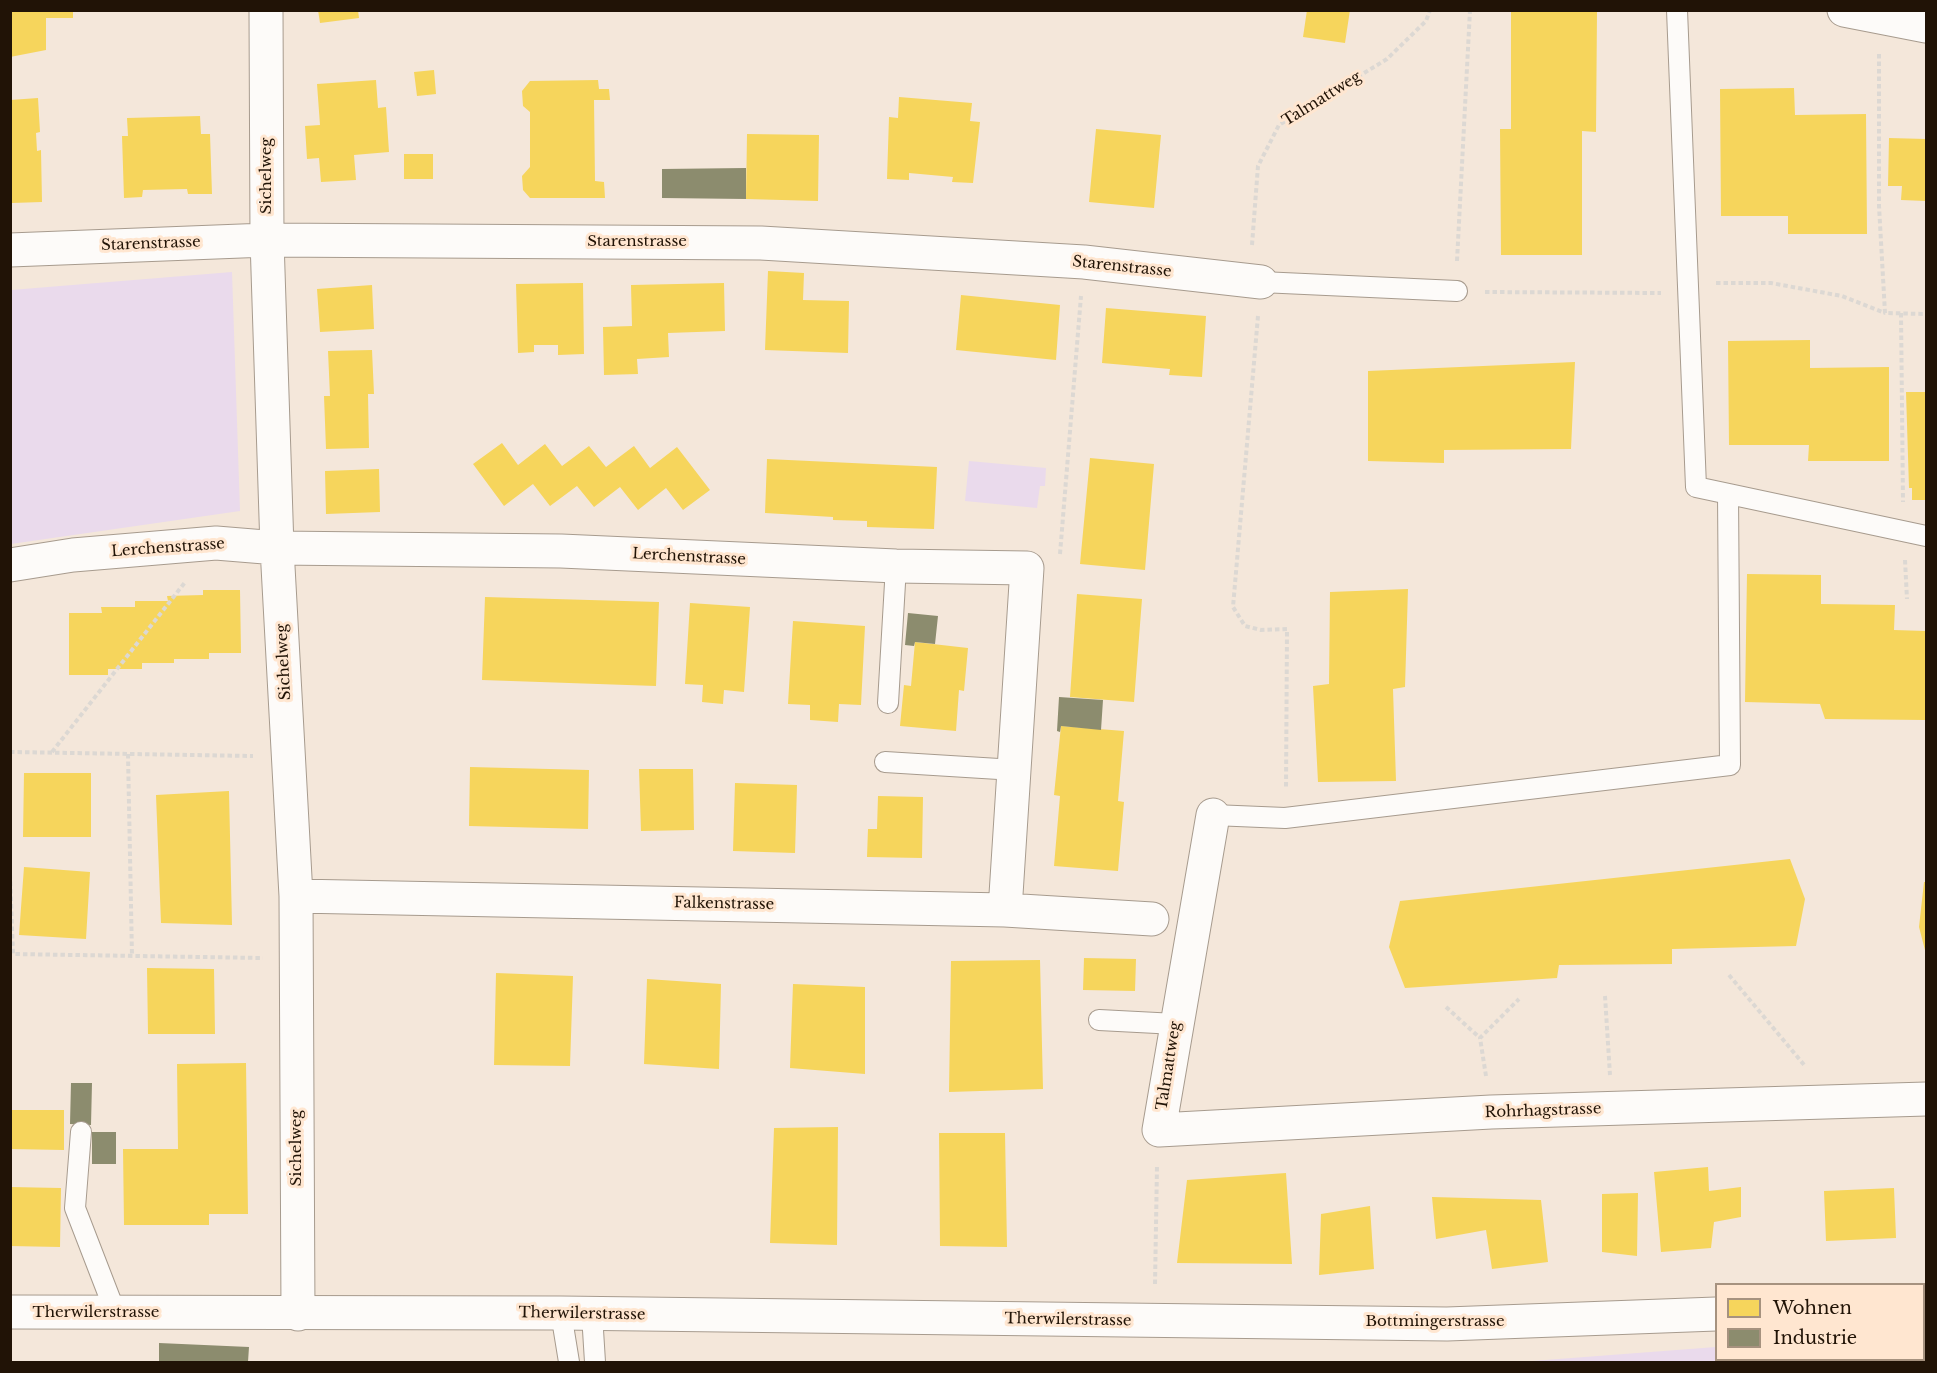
<!DOCTYPE html>
<style>
body{margin:0}
#map{position:relative;width:1937px;height:1373px;overflow:hidden;background:#f4e7da;font-family:"Libre Baskerville",serif}
canvas{display:block}
.frame{position:absolute;inset:0;border:12px solid #211306;pointer-events:none}
.legend{position:absolute;left:1715px;top:1283px;width:210px;height:78px;box-sizing:border-box;background:#ffe6d0;border:2px solid #a6927f;margin:0;padding:8px 10px;list-style:none;font-size:18px;color:#211306}
.legend li{display:flex;align-items:center;gap:12px;height:30px}
.legend b{width:30px;border:2px solid #a6927f}
</style>
<div id="map">
<canvas width="1937" height="1373"></canvas>
<div class="frame"></div>
<ul class="legend">
<li><b style="height:16px;background:#f6d55c"></b>Wohnen</li>
<li><b style="height:16px;background:#8c8c6e"></b>Industrie</li>
</ul>
</div>
<script>
const c = document.querySelector('canvas').getContext('2d');
c.lineJoin = 'round';
function paint(path, color) { c.fillStyle = color; c.fill(path, 'evenodd'); }
const poly = rows => new Path2D(rows.map(r => 'M' + r).join(''));
function trace(path, color, width, dash) { c.strokeStyle = color; c.lineWidth = width; c.lineCap = dash ? 'butt' : 'round'; c.setLineDash(dash || []); c.stroke(path); }
function drawText(font, color, halo, rows, align = 'center') {
  c.font = font + ' "Libre Baskerville",serif'; c.lineWidth = 6; c.setLineDash([]); c.textBaseline = 'middle'; c.strokeStyle = halo; c.fillStyle = color; for (const [text, x, y, turn = 0] of rows) {
    c.save(); c.translate(x, y); c.rotate((+turn || 0) * Math.PI / 180); c.textAlign = isNaN(turn) ? turn : align; if (halo) c.strokeText(text, 0, 0); c.fillText(text, 0, 0); c.restore();
  }
}
const green = poly([
 [232,272,240,511,11,544,11,290],
 [969,461,1046,468,1045,486,1040,486,1037,508,965,501],
 [1924,1331,1926,1331,1926,1362,1519,1362,1716,1347,1716,1360,1924,1360]
]);
const homes = poly([
 [10,10,73,10,73,18,46,18,46,50,10,57],
 [318,10,358,10,359,18,320,23],
 [1307,10,1350,10,1345,43,1303,37],
 [1511,11,1597,12,1596,132,1582,131,1582,255,1501,255,1500,129,1511,129],
 [434,70,436,94,417,96,414,72],
 [376,80,378,108,386,107,389,152,354,155,356,180,321,182,319,158,307,159,305,126,320,125,317,84],
 [598,80,599,89,609,89,610,100,594,100,595,181,604,182,605,198,530,198,523,190,522,176,530,167,530,112,523,106,522,91,530,81],
 [1794,88,1795,115,1866,114,1867,234,1788,234,1788,216,1721,216,1720,89],
 [899,97,972,103,970,121,980,122,973,183,952,182,953,177,909,173,909,180,887,179,889,117,898,118],
 [38,98,40,132,36,133,37,151,41,150,42,202,12,203,10,100],
 [200,116,201,134,210,134,212,194,188,194,187,189,143,190,142,197,124,198,122,136,128,136,127,118],
 [1096,129,1161,135,1154,208,1089,202],
 [747,134,819,135,818,201,746,199],
 [1889,138,1926,139,1926,201,1901,200,1902,186,1888,186],
 [404,154,433,154,433,179,404,179],
 [768,271,804,273,803,300,849,301,848,353,765,350],
 [583,283,584,354,558,355,558,345,534,345,534,352,518,353,516,284],
 [724,283,725,331,668,333,669,357,637,359,638,374,604,375,603,327,632,326,631,285],
 [372,285,374,329,320,332,317,289],
 [961,295,1060,305,1056,360,956,350],
 [1106,308,1206,316,1202,377,1169,375,1170,369,1102,363],
 [1810,340,1810,368,1889,367,1889,461,1808,461,1809,445,1729,445,1728,341],
 [372,350,374,394,368,394,369,448,326,449,324,396,330,396,328,351],
 [1575,362,1571,449,1444,450,1444,463,1368,461,1368,371],
 [1906,392,1926,392,1926,500,1912,500,1912,488,1909,488],
 [502,443,518,465,545,444,562,466,589,446,606,467,634,446,650,468,677,447,710,490,683,510,666,488,638,510,620,487,594,507,577,486,550,506,533,484,504,506,473,464],
 [1090,458,1154,464,1145,570,1080,564],
 [767,459,937,467,934,529,867,527,867,521,833,520,833,517,765,513],
 [379,469,380,512,326,514,325,471],
 [1747,574,1821,575,1821,604,1895,605,1894,630,1926,631,1926,720,1825,719,1820,704,1745,702],
 [1408,589,1405,687,1393,689,1396,781,1318,782,1313,686,1329,684,1330,592],
 [203,590,240,590,241,653,209,653,209,659,174,659,174,663,142,663,142,669,108,669,108,675,69,675,69,613,102,613,101,607,135,607,135,601,168,601,167,596,203,595],
 [1077,594,1142,599,1134,702,1070,697],
 [485,597,659,602,656,686,482,680],
 [690,603,750,607,744,692,724,690,723,704,702,702,703,685,685,684],
 [793,621,865,626,861,705,839,704,838,722,810,720,810,705,788,704],
 [915,642,968,648,964,691,959,690,956,731,900,726,904,685,911,686],
 [1061,726,1124,731,1118,801,1124,802,1118,871,1054,866,1060,796,1054,795],
 [470,767,589,770,588,829,469,826],
 [639,769,693,769,694,830,641,831],
 [24,773,91,773,91,837,23,837],
 [735,783,797,785,795,853,733,851],
 [229,791,232,925,161,923,156,795],
 [878,796,923,797,922,858,867,857,868,829,877,829],
 [1790,859,1805,899,1796,946,1672,949,1672,964,1559,965,1557,978,1405,988,1389,947,1400,901],
 [24,867,90,872,86,939,19,935],
 [1924,882,1926,882,1926,954,1919,927],
 [1084,958,1136,959,1135,991,1083,990],
 [1040,960,1043,1089,949,1092,951,961],
 [147,968,214,969,215,1034,148,1034],
 [496,973,573,976,570,1066,494,1065],
 [647,979,721,984,719,1069,644,1064],
 [793,984,865,987,865,1074,790,1068],
 [246,1063,248,1214,209,1214,209,1225,124,1225,123,1149,178,1149,177,1064],
 [10,1110,64,1110,64,1150,10,1149],
 [838,1127,837,1245,770,1243,774,1128],
 [939,1133,1005,1133,1007,1247,940,1246],
 [1708,1167,1709,1191,1741,1187,1741,1217,1714,1222,1711,1248,1661,1252,1654,1172],
 [1286,1173,1292,1264,1177,1263,1187,1180],
 [10,1187,61,1188,60,1247,10,1246],
 [1894,1188,1896,1238,1826,1241,1824,1191],
 [1638,1193,1637,1256,1602,1252,1602,1194],
 [1432,1197,1541,1200,1548,1262,1492,1269,1486,1230,1436,1239],
 [1370,1206,1374,1269,1319,1275,1321,1214]
]);
const industry = poly([
 [746,168,746,199,662,198,662,169],
 [908,613,938,616,935,644,915,642,914,646,905,645],
 [1059,697,1103,700,1101,730,1061,726,1060,732,1057,731],
 [71,1083,92,1083,91,1125,70,1124],
 [92,1132,116,1132,116,1164,92,1164],
 [159,1343,249,1347,248,1362,159,1362]
]);
const path = poly([
 [1879,54,1879,206,1885,313,1926,314],
 [1252,245,1258,166,1279,125,1387,59,1426,21,1430,10],
 [1457,261,1470,10],
 [1716,283,1771,283,1842,296,1885,313],
 [1485,292,1661,293],
 [1901,313,1903,502],
 [1258,316,1233,607,1245,626,1261,630,1287,629,1286,789],
 [1060,554,1081,296],
 [1905,560,1907,599],
 [10,752,253,756],
 [52,752,186,581],
 [128,754,132,956],
 [10,874,13,954,263,958],
 [1729,975,1805,1066],
 [1605,996,1610,1075],
 [1446,1007,1480,1038],
 [1486,1076,1480,1038,1519,999],
 [1155,1284,1157,1166]
]);
const lane = poly([
 [1677,10,1696,487,1926,536],
 [1261,282,1457,291],
 [888,703,896,566],
 [885,762,1015,770],
 [1213,815,1285,818,1730,765,1728,494],
 [1099,1020,1176,1024],
 [81,1132,75,1208,116,1314],
 [561,1313,569,1362],
 [592,1314,595,1362]
]);
const street = poly([
 [266,10,267,240,277,548,296,896,298,1314],
 [1844,10,1926,26],
 [10,250,267,240,761,243,1084,262,1261,282],
 [10,565,73,555,216,543,277,548,561,551,896,566,1027,568,1005,910],
 [1213,815,1159,1130,1491,1112,1926,1099],
 [296,896,1005,910,1152,919]
]);
const secondary = poly([
 [1924,1305,1926,1305],
 [10,1312,561,1313,1447,1324,1716,1314]
]);
const streetNames = [
 ["Talmattweg",1322,99,-32],
 ["Sichelweg",267,176,-90],
 ["Starenstrasse",637,242],
 ["Starenstrasse",151,244,-2],
 ["Starenstrasse",1122,267,6],
 ["Lerchenstrasse",168,548,-4],
 ["Lerchenstrasse",689,557,3],
 ["Sichelweg",284,662,-93],
 ["Falkenstrasse",724,904,1],
 ["Talmattweg",1169,1066,-81],
 ["Rohrhagstrasse",1543,1111,-2],
 ["Sichelweg",297,1148,-90],
 ["Therwilerstrasse",96,1313],
 ["Therwilerstrasse",582,1314,1],
 ["Therwilerstrasse",1068,1320,1],
 ["Bottmingerstrasse",1435,1322]
];
paint(green, '#eadaec');
paint(homes, '#f6d55c');
paint(industry, '#8c8c6e');
trace(lane, '#a79b8e', 22);
trace(street, '#a79b8e', 35);
trace(secondary, '#a79b8e', 35);
trace(path, '#dcd8d3', 4, [4.5, 3]);
trace(lane, '#fdfbf9', 20);
trace(street, '#fdfbf9', 33);
trace(secondary, '#fdfbf9', 33);
drawText('15px', '#211306', '#ffe6d0', streetNames);
</script>
